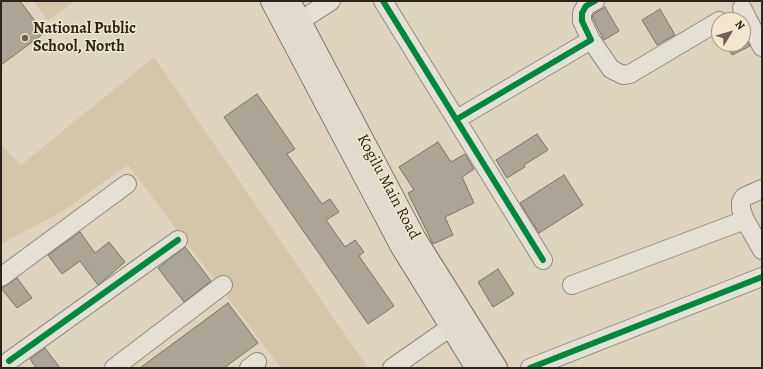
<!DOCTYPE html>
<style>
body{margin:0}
#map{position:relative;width:763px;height:369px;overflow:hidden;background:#ded4bd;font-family:Alegreya,serif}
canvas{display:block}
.frame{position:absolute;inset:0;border:2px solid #2d241b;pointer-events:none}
.north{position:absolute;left:711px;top:12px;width:40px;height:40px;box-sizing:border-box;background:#f2e7cc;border:1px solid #a39985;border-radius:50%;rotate:52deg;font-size:11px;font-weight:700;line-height:16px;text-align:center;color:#2d241b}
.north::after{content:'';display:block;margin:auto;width:14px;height:18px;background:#6b6254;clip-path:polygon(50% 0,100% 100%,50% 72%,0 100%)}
</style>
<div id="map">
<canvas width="763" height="369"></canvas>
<div class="frame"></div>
<div class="north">N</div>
</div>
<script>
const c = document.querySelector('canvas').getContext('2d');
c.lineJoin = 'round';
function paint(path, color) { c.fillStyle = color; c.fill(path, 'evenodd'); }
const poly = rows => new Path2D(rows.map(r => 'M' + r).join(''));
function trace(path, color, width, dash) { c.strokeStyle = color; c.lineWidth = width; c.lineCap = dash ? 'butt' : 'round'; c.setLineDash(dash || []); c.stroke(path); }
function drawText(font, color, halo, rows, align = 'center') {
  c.font = font + ' Alegreya,serif'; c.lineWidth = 3; c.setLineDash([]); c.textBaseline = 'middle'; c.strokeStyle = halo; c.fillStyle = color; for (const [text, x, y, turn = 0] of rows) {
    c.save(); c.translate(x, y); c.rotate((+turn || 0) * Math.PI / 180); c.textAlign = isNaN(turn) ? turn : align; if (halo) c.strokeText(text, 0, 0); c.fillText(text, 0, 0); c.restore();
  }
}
const green = poly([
 [34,1,75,1,48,21],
 [154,57,368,368,281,368,128,165,63,211,1,244,1,144,21,165]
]);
const building = poly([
 [1,1,20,1,44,33,1,65,1,1],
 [605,7,619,31,604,40,596,25,592,16,594,14,605,7],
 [660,9,675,35,657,45,642,20,660,9],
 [743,33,750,46,732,55,726,44,743,44,743,33],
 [257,94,295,149,287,154,322,204,330,199,339,212,326,220,345,247,355,240,364,252,359,256,394,306,368,324,224,117,257,94],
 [537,134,548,150,524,165,525,167,507,178,496,160,537,134],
 [438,142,451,162,465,154,474,169,462,177,474,203,445,217,453,235,433,244,408,193,414,190,399,167,438,142],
 [564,175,583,205,539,233,520,203,564,175],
 [80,232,95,253,109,242,125,262,98,285,80,261,62,274,48,255,80,232],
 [185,247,211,281,184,302,158,268,185,247],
 [498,269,514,294,493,307,478,282,498,269],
 [17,278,32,298,17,308,1,288,7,285,17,278],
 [228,303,258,343,224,368,140,368,228,303],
 [45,348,60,368,36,368,30,359,45,348]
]);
const minor = poly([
 [383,1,543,260],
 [742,8,762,47],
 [300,21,331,1],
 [591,40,611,69,623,75,630,74,719,21],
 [457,119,591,40,582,21,582,13,586,6,595,1],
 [745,220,741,209,741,202,744,197,762,189],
 [1,277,127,184],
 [572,285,745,220,762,250],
 [9,361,178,240],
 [114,368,223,285],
 [249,368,257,362],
 [392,368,462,319],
 [530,368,762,277]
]);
const major = poly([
 [272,1,402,247,477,368],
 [289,1,415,239,496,368]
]);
const cycleway = poly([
 [383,1,543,260],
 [457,119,591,40,582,21,582,13,586,6,595,1],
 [9,361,178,240],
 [530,368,762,277]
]);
const markers = [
 [25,38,4,"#6b6254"]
];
const poiNames = [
 ["National Public",33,29],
 ["School, North",33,47]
];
const streetNames = [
 ["Kogilu Main Road",388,187,62]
];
paint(green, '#d4c6a8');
paint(building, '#aca595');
trace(building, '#797367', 1);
trace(minor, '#928b7d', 20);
trace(major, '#797367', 24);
trace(minor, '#e5e0d4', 18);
trace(major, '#e0dbcd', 22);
trace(cycleway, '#00873e', 6);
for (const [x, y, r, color] of markers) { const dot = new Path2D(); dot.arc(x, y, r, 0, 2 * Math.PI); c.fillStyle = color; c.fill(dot); trace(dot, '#f2e7cc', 1.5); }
drawText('bold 16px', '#2d241b', '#f2e7cc', poiNames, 'left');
drawText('16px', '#2d241b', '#f2e7cc', streetNames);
</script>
